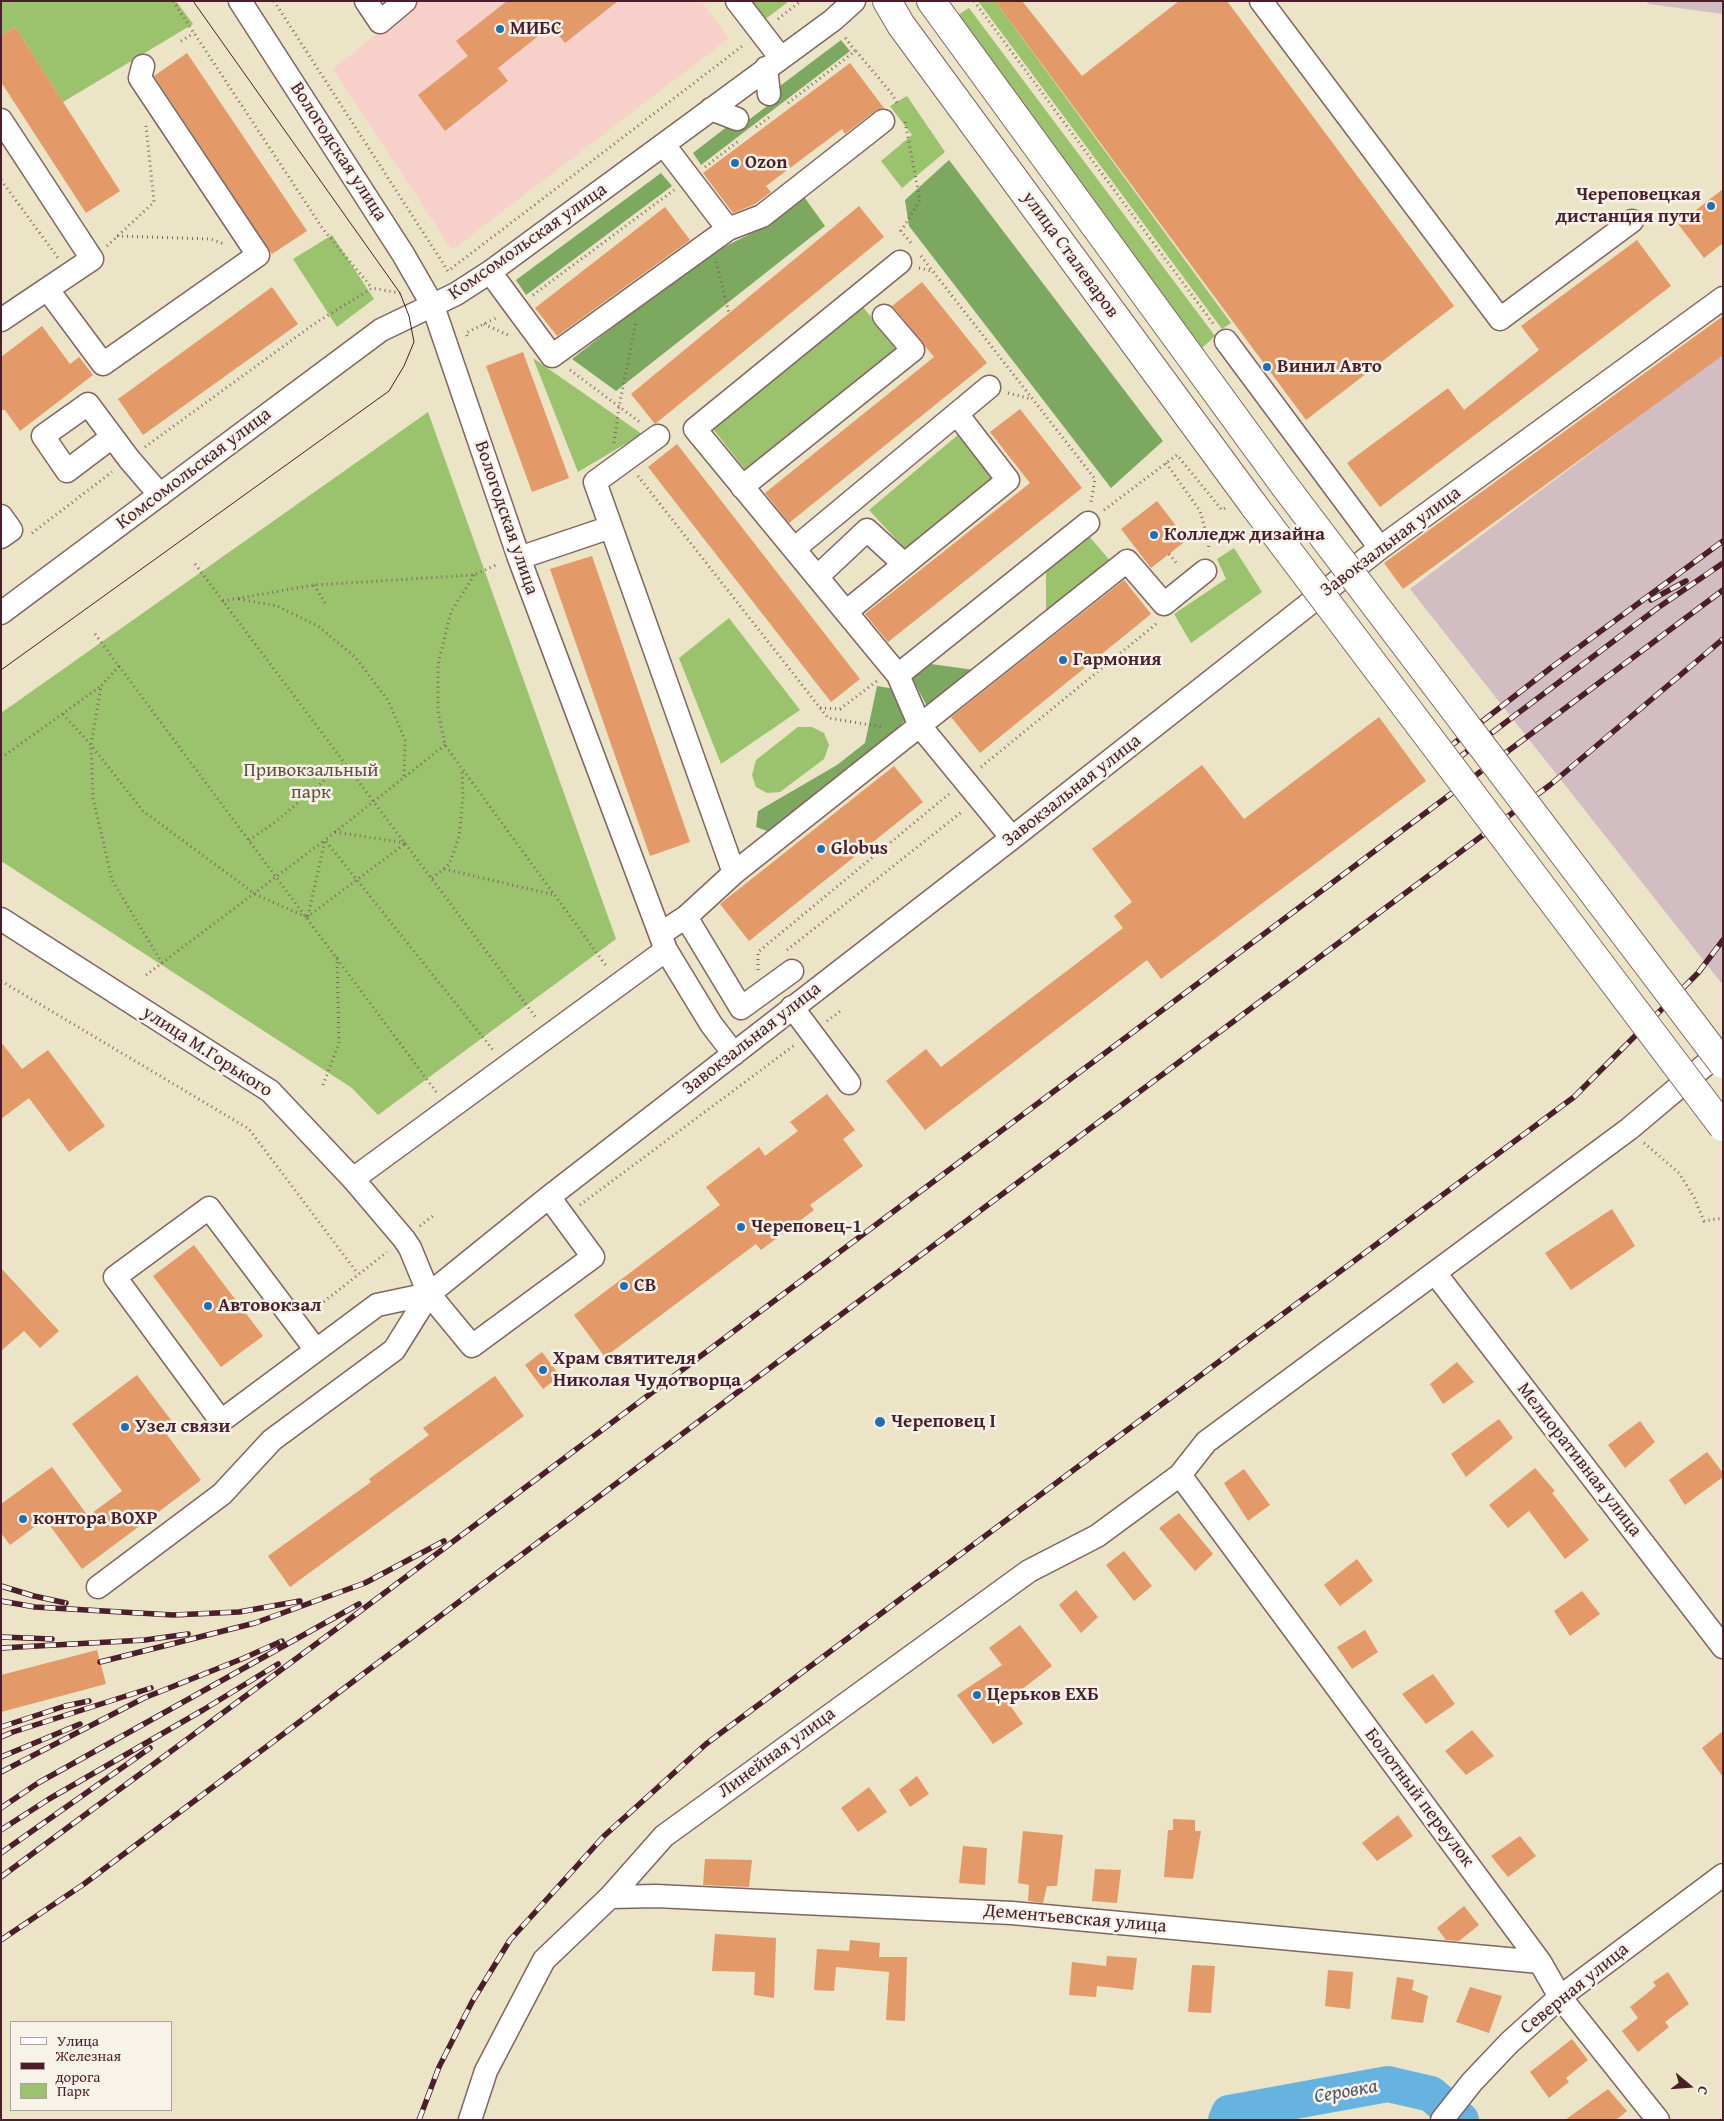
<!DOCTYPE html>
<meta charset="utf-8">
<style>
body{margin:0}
#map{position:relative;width:1724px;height:2121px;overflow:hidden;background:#ebe4c6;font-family:"Gentium Book Plus",serif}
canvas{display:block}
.frame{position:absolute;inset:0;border:2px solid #4a1f2b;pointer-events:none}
.legend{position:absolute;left:10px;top:2021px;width:162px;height:90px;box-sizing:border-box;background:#f7f3e8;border:1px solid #b29e9c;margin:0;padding:6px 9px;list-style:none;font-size:15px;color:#4a1f2b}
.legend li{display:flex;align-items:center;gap:10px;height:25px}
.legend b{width:25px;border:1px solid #b29e9c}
.north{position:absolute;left:1664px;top:2061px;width:50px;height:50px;-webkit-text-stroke:4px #f7f3e8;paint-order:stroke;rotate:108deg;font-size:14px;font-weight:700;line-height:20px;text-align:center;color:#4a1f2b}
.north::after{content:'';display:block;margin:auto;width:18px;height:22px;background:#4a1f2b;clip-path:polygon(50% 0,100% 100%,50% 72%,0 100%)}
</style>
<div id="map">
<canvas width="1724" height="2121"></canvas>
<div class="frame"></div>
<ul class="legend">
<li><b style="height:6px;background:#fff"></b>Улица</li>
<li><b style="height:6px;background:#4a1f2b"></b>Железная дорога</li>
<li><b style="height:14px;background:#9bc26d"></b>Парк</li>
</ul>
<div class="north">С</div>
</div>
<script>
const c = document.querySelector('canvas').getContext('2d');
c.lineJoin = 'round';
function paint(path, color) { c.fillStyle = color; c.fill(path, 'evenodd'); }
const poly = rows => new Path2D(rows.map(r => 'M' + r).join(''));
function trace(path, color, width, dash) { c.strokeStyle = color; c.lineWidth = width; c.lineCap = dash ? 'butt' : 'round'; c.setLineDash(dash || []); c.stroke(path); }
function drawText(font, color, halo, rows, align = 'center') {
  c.font = font + ' "Gentium Book Plus",serif'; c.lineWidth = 5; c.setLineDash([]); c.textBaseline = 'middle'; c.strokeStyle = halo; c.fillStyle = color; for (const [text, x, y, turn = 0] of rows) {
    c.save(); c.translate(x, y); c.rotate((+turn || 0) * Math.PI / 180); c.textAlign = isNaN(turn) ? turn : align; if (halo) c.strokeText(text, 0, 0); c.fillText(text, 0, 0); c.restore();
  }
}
const built = poly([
 [418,1,701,1,729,38,452,250,333,69]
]);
const industrial = poly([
 [1645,1,1723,1,1723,14,1649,4],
 [1723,353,1723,985,1410,589]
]);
const green = poly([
 [1,1,176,1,193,24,63,102,15,27,1,36],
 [747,1,789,1,763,21],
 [978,1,995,1,1231,323,1222,329],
 [969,8,1215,336,1202,348,953,18],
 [907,96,945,152,902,188,881,161,912,135,890,106],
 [332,235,374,299,337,327,293,259],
 [861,305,899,349,747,472,713,429],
 [533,358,642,434,578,472],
 [428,412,616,939,378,1115,352,1088,1,861,1,713],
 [959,434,994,476,907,551,869,510],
 [1088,535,1112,563,1046,613,1046,571],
 [1234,548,1262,592,1191,643,1174,614,1226,579,1217,559],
 [729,618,800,710,721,764,679,658],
 [798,727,812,727,824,733,829,745,824,759,780,792,767,793,756,787,752,775,756,760]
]);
const forest = poly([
 [841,40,850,51,701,165,693,153,733,122,738,128,771,103,772,92],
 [949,160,1163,441,1111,488,909,226,905,200],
 [661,173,672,186,526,295,516,280],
 [802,194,825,226,616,391,572,359,702,258,762,228],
 [931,664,974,670,928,708,912,678],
 [877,686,895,689,907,718,886,741,770,832,756,827,758,811,837,765,865,743]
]);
const river = poly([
 [1226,2120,1229,2113,1388,2084,1431,2094,1461,2120]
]);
const building = poly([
 [507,1,618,1,565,43,551,26,498,68,508,81,445,131,418,95,468,56,456,41],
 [995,1,1022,1,1082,76,1179,1,1227,1,1454,306,1306,420],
 [15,27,120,191,86,213,1,82,1,36],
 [187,53,307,231,272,254,154,76],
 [850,63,884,108,875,111,845,134,842,129,766,186,771,192,755,204,733,213,703,173],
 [1723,189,1723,243,1704,258,1678,224],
 [859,206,884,237,655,424,631,394],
 [665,207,690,240,557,336,535,308],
 [1637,240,1671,286,1380,507,1347,463,1448,388,1464,410,1539,350,1521,326],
 [922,282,987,363,789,523,765,493,934,357,892,306],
 [272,287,298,324,143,435,118,399],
 [1723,316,1723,355,1403,589,1384,563],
 [42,326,70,364,79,357,93,375,20,431,5,410,1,410,1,357],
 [523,352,569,478,532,492,486,366],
 [1020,409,1082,488,888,642,865,614,1030,483,990,432],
 [677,444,860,679,831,702,648,467],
 [1157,501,1187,540,1151,568,1121,529],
 [592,556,690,842,650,856,550,569],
 [1124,580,1151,614,980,753,951,717],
 [1379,717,1426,781,1161,979,1147,960,925,1130,886,1081,926,1049,941,1067,1123,928,1114,916,1132,902,1092,849,1202,765,1244,819],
 [894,766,923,802,749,941,720,904],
 [1,1042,22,1069,48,1050,105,1126,69,1152,29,1098,1,1119],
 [827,1094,855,1130,843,1139,863,1166,810,1205,814,1210,761,1250,756,1244,605,1357,574,1315,720,1205,706,1187,759,1147,765,1156,798,1131,790,1122],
 [1612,1209,1635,1246,1571,1290,1545,1253],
 [194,1245,263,1336,221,1367,153,1276],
 [1,1268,59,1331,40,1348,24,1331,1,1351],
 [542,1352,560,1376,543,1389,525,1365],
 [1457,1362,1474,1382,1443,1404,1430,1384],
 [137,1375,177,1428,167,1435,201,1480,82,1569,45,1519,10,1545,1,1533,1,1504,52,1467,88,1516,122,1491,72,1424],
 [495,1376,524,1416,290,1587,268,1556,371,1482,369,1479,429,1435,423,1428],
 [1499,1419,1513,1438,1466,1477,1451,1454],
 [1640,1421,1655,1442,1625,1468,1608,1445],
 [1707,1452,1723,1473,1723,1477,1685,1505,1669,1480],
 [1535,1468,1555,1491,1552,1493,1589,1540,1565,1559,1529,1511,1508,1528,1489,1505],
 [1244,1469,1270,1505,1248,1521,1224,1483],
 [1179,1513,1213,1554,1195,1571,1159,1528],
 [1124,1551,1152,1586,1134,1601,1106,1565],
 [1357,1559,1373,1581,1340,1606,1324,1585],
 [1076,1590,1098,1617,1081,1633,1059,1605],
 [1582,1591,1600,1614,1570,1636,1554,1611],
 [1020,1625,1052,1666,1007,1701,1023,1724,993,1744,957,1695,1002,1665,989,1648],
 [1365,1630,1378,1652,1352,1669,1337,1647],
 [97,1650,106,1684,1,1712,1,1675],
 [1433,1674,1455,1704,1426,1724,1402,1694],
 [1472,1730,1494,1756,1466,1775,1445,1751],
 [1723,1731,1723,1777,1702,1748],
 [917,1776,929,1794,910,1807,899,1790],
 [869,1787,887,1812,858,1832,841,1808],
 [1398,1815,1413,1836,1377,1861,1362,1843],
 [1173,1819,1195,1820,1195,1831,1201,1831,1193,1879,1164,1877,1168,1830,1173,1830],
 [1023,1831,1063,1835,1057,1886,1047,1886,1043,1903,1028,1901,1029,1885,1018,1883],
 [1520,1836,1536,1856,1508,1877,1491,1856],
 [963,1846,987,1848,985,1885,959,1883],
 [705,1859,752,1860,749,1887,703,1885],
 [1095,1869,1121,1870,1117,1903,1092,1901],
 [1464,1906,1479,1925,1459,1941,1446,1940,1437,1928],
 [715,1934,776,1938,774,1998,754,1995,755,1972,712,1971],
 [850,1940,880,1943,879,1957,907,1957,905,2021,886,2020,889,1972,836,1967,834,1991,814,1990,817,1949,849,1951],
 [1107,1956,1137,1958,1133,1990,1097,1986,1096,1997,1069,1995,1072,1962,1106,1966],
 [1192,1965,1215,1966,1211,2013,1188,2012],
 [1328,1970,1353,1972,1350,2009,1325,2006],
 [1668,1972,1689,2004,1665,2022,1669,2027,1638,2052,1622,2031,1638,2018,1630,2007,1656,1986,1653,1982],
 [1397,1977,1414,1980,1412,1990,1428,1996,1423,2023,1391,2019],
 [1470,1987,1502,1996,1489,2033,1456,2022],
 [1572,2039,1588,2060,1566,2078,1569,2082,1549,2098,1530,2072],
 [1608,2089,1627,2111,1616,2120,1565,2120]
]);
const path = poly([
 [173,1,323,229,372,288],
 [274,1,448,271,745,44],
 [974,1,1215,326],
 [778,19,801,1],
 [181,41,194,33],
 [856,51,892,94,898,105],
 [788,103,855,51,844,36],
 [905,122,920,200,901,231,911,243],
 [756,127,771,116],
 [705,167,740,140],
 [1,180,58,258],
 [117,236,211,239,224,244],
 [107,246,154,202,146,126],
 [921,256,1095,479,1091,502],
 [716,262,729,313],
 [919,268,932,271],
 [533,295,674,190],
 [484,324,510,336],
 [467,336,466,333,498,317],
 [570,370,641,423],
 [1008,393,1031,399],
 [614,443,619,407,636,321],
 [145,447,314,324,372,288,400,293],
 [1166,463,1200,511,1209,543,1208,551],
 [638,476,828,718,883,727],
 [1104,510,1177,455,1222,510,1227,507],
 [32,533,112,472],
 [1169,554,1178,565],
 [195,564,537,1019],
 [474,575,451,612,438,664,438,711,445,745,607,967],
 [314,585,327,606],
 [239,599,277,606,318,626,355,657,388,700,405,740,404,778],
 [223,601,314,585,474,575,496,565],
 [95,634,437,1093],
 [119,666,101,686,91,745,93,798,112,880,162,963],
 [820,708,840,709,877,681],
 [63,714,91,745,143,811,255,894,306,917],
 [445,745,325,840,493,1050],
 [1,758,101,686],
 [981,767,1156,624],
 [335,832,406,843],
 [249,840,274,823,345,763],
 [444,869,555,895],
 [432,878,449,865,459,837,463,795,462,769],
 [308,916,325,840],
 [307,917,406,843],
 [787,950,963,811],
 [758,970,758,952,949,794],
 [146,975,325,840],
 [1,981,249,1129,358,1274],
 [827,1021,842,1010],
 [323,1085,339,1043,337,956],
 [1644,1143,1679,1173,1694,1197,1704,1221,1723,1218],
 [580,1205,796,1044],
 [420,1226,434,1215],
 [312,1311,387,1252]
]);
const minor = poly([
 [240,1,403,254,433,306,519,558,666,950,711,1024,734,1054],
 [366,1,380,22,405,1],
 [737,1,780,57],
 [1261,1,1500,319,1632,221],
 [766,68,769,94],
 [711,109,737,119],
 [1,120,92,259,1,320],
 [664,145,728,229],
 [900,262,695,429,893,669,898,675,920,726,1012,838],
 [490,272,552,356,728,229,762,216,883,121],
 [48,290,103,364,258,255,140,78,143,66],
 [1226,341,1380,548],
 [112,437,67,471,43,436,88,404,129,459,160,495],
 [742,487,913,350,884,316],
 [1,516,11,530,1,537],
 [611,527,595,482,658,436],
 [794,549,989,387],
 [519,558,611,527,734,873,686,917,660,934],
 [817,577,867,530,904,564],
 [847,611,1008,480,957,414],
 [1,613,381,330,456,294,490,272,833,20,854,1],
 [898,675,1088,523],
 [734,873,1127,561,1164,604,1205,571],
 [686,917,741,1008,792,971],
 [1,919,270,1091,353,1179,404,1239,410,1248,429,1294,472,1346,593,1257,549,1197],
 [792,1007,849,1083],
 [353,1179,666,950],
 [1435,1273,1723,1647],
 [316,1350,209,1208,115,1277,221,1421,377,1305,429,1294],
 [1180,1475,1540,1962,1560,1997,1658,2120],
 [98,1587,222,1494,272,1440,394,1350,429,1294,549,1197,1012,838,1380,548,1723,298],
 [610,1897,656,1896,1012,1913,1540,1962],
 [470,2120,486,2071,544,1960,610,1897,664,1836,1029,1571,1097,1536,1180,1475,1206,1442,1629,1129,1723,1050],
 [1442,2120,1472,2082,1509,2043,1560,1997,1723,1875]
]);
const major = poly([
 [887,1,901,25,1255,507],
 [931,1,1284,485]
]);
const tram = poly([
 [1,670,389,391,404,366,414,342,409,316,400,293,193,1]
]);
const rail = poly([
 [1651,600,1686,581],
 [1448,748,1552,667,1723,541],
 [1457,759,1659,607,1723,563],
 [1,1586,34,1596,66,1603],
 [1,1601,35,1607,173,1615,239,1612,300,1601],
 [1,1637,52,1639],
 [1,1648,145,1640,188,1634],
 [100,1662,255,1623,365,1583,444,1541],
 [1,1727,65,1706,89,1701],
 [1,1737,13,1732,151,1688],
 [1,1757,80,1724],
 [1,1772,144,1698,244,1658,282,1641],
 [1,1808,38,1783,359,1604],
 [1,1830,49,1799,203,1710,278,1664],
 [1,1853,150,1748],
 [1,1877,343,1624,1723,590],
 [1,1940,84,1884,807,1340,1550,785,1723,639],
 [419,2120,439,2067,472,2002,510,1940,604,1836,706,1744,1574,1097,1698,973,1723,940]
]);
const majorBridge = poly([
 [1284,485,1723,1064],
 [1255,507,1723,1127]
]);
const markers = [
 [500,29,5,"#1f6fb2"],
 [735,163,5,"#1f6fb2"],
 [1711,206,5,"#1f6fb2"],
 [1267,367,5,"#1f6fb2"],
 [1154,535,5,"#1f6fb2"],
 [1063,660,5,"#1f6fb2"],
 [821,849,5,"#1f6fb2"],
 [741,1227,5,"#1f6fb2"],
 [624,1286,5,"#1f6fb2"],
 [208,1306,5,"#1f6fb2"],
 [543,1370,5,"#1f6fb2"],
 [880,1422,6,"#1f6fb2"],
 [125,1427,5,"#1f6fb2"],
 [23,1519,5,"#1f6fb2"],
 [977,1695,5,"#1f6fb2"]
];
const poiNames = [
 ["МИБС",510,29],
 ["Ozon",745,163],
 ["Череповецкая",1701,195,"right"],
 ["дистанция пути",1701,217,"right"],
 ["Винил Авто",1277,367],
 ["Колледж дизайна",1164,535],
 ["Гармония",1073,660],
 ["Globus",831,849],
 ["Череповец-1",751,1227],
 ["СВ",634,1286],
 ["Автовокзал",218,1306],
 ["Храм святителя",553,1359],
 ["Николая Чудотворца",553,1381],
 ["Череповец I",891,1422],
 ["Узел связи",135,1427],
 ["контора ВОХР",33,1519],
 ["Церьков ЕХБ",987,1695]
];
const streetNames = [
 ["Вологодская улица",338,152,57],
 ["Комсомольская улица",528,242,-35],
 ["улица Сталеваров",1070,255,54],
 ["Комсомольская улица",194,469,-37],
 ["Вологодская улица",506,518,71],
 ["Завокзальная улица",1391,542,-37],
 ["Завокзальная улица",1072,791,-38],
 ["Завокзальная улица",752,1039,-38],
 ["улица М.Горького",207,1052,33],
 ["Мелиоративная улица",1579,1460,52],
 ["Линейная улица",777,1753,-36],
 ["Болотный переулок",1419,1798,53],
 ["Дементьевская улица",1075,1919,5],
 ["Северная улица",1575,1989,-39]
];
const parkNames = [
 ["Привокзальный",311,771],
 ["парк",311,793]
];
const waterNames = [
 ["Серовка",1346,2092,-10]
];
paint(built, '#f7d0ca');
paint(industrial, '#d2bec2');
paint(green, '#9bc26d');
paint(forest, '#7ca860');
trace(river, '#66b3e0', 36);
paint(building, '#e39968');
trace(minor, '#826461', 25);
trace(major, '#826461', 30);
trace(path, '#826461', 3, [1, 4]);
trace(minor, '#fff', 22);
trace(major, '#fff', 28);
trace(tram, '#4a1f2b', 1);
trace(rail, '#4a1f2b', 5.5);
trace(rail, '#f7f3e8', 4, [11]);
trace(majorBridge, '#826461', 30, []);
trace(majorBridge, '#fff', 28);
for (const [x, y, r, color] of markers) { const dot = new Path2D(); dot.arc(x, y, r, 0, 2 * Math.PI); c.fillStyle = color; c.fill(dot); trace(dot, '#f7f3e8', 2); }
drawText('bold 19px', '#4a1f2b', '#f7f3e8', poiNames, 'left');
drawText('19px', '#4a1f2b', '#f7f3e8', streetNames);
drawText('19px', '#62503f', '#f7f3e8', parkNames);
drawText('italic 20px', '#54536a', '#f7f3e8', waterNames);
</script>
